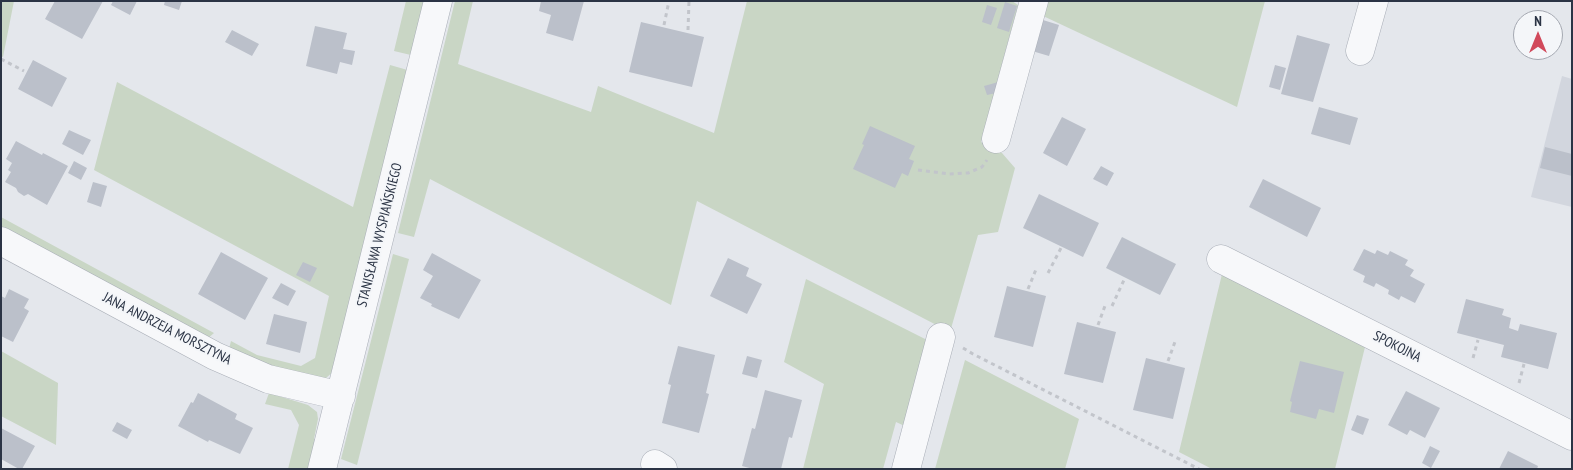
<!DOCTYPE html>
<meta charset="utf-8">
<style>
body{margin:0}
#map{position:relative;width:1573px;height:470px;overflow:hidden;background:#e4e7ec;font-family:"PT Sans Narrow",sans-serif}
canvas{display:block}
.frame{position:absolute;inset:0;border:2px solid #2b3445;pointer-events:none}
.north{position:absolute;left:1513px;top:10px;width:50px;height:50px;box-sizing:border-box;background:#f4f6f9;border:1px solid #a4a8b1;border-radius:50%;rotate:0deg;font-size:14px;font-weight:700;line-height:20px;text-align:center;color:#2b3445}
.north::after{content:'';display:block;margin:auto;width:18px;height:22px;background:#d1495b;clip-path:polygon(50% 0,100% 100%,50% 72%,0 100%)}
</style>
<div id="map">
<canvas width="1573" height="470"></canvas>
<div class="frame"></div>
<div class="north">N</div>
</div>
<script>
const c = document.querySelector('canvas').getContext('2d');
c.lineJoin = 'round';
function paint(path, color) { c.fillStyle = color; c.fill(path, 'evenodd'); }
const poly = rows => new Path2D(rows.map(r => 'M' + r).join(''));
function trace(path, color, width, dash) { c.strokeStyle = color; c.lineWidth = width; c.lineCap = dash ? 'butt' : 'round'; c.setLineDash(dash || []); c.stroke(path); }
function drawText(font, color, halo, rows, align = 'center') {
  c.font = font + ' "PT Sans Narrow",sans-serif'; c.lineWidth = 4; c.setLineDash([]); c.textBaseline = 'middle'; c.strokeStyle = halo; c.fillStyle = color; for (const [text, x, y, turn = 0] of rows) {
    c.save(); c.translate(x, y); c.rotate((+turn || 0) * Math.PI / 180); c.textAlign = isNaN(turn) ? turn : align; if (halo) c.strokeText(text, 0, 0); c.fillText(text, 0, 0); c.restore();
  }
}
const built = poly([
 [1562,76,1572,79,1572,207,1531,197]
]);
const green = poly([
 [1,1,14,1,3,57,1,56],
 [406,1,428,1,415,56,394,51],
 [455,1,473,1,458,64,591,112,598,86,714,133,747,1,1012,1,1018,5,981,142,1002,153,1015,168,998,232,978,235,950,332,697,201,671,305,430,179,414,237,398,233],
 [1044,1,1265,1,1237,107,1041,15],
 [390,65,411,71,334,371,326,378,317,380,291,374,229,349,231,341,257,355,301,366,315,358,329,296,94,170,117,82,353,207],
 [1,217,214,333,206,340,1,230],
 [393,254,409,259,357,465,341,459],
 [1223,270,1366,343,1335,469,1212,469,1179,452],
 [806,279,933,343,909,428,896,422,883,469,803,469,824,384,784,362],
 [1,351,58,383,56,445,1,416],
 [965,360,1079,419,1065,469,935,469],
 [269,393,308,405,317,412,318,419,314,439,318,440,310,469,288,469,299,425,291,410,265,404]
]);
const building = poly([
 [55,1,103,1,82,39,45,19],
 [113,1,137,1,130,15,111,5],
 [165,1,182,1,179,10,164,5],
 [541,1,584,1,573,41,546,33,551,15,539,11],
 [1005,2,1017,6,1009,32,997,28],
 [987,5,997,8,991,25,982,22],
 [1043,20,1059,25,1049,56,1032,51],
 [641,22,704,37,692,87,629,72],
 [315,26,347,33,343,49,355,51,352,65,340,62,337,74,306,66],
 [232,30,259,44,252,56,225,42],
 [1297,35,1330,44,1313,102,1281,94],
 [33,60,67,78,52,107,18,89],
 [1275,65,1286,68,1280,90,1269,87],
 [1002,81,1005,91,987,95,984,86],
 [1319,107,1358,118,1350,145,1311,134],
 [1062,117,1086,129,1067,166,1043,153],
 [870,126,915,146,909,159,914,161,908,176,902,173,895,188,853,169,864,145,862,144],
 [69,130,91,140,83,155,62,144],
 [16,141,42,155,43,153,68,166,47,205,28,194,24,196,18,192,16,188,5,182,11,172,8,170,12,163,6,159],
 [1545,147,1572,154,1572,176,1540,168],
 [74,161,87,168,81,180,68,173],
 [1101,166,1114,173,1107,186,1093,179],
 [1263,179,1321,208,1307,237,1249,207],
 [93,182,107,186,101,207,87,202],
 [1039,194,1099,223,1083,257,1023,228],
 [1122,237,1176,264,1160,295,1106,268],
 [1364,249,1375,254,1377,250,1388,255,1390,251,1408,260,1405,265,1414,270,1410,276,1425,284,1415,303,1401,296,1399,300,1388,294,1389,290,1376,283,1374,287,1363,282,1365,276,1353,270],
 [221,252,268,278,245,320,198,294],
 [432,253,481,280,459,319,431,306,432,304,420,298,433,276,423,270],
 [728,258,749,268,746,276,762,284,747,314,710,296],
 [303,262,317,268,310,282,296,275],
 [281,283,296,291,288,306,272,298],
 [1007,286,1046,296,1033,347,994,337],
 [9,289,29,299,24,308,29,311,13,342,1,336,1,296,5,298],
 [1466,299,1504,309,1502,315,1511,318,1509,328,1518,331,1520,324,1557,333,1548,369,1501,357,1504,345,1457,333],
 [274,314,307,322,300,353,266,344],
 [1077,322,1116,332,1103,383,1064,374],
 [678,346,715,355,706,393,709,394,699,433,662,423,671,385,668,384],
 [747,356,762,360,757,378,742,374],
 [1146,358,1185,368,1173,419,1133,410],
 [1300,361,1344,372,1334,413,1319,409,1316,419,1290,412,1292,402,1290,401],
 [765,390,802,400,792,438,789,437,781,469,753,469,742,466,752,428,755,429],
 [1406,391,1440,408,1425,438,1410,430,1407,435,1388,425],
 [198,393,237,414,235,419,253,428,240,454,209,440,208,442,178,426,191,402,193,403],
 [1357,415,1369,419,1363,435,1351,430],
 [117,422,132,430,127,439,112,431],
 [1,428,35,446,22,469,19,469,1,459],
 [1430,446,1440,451,1431,468,1422,463],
 [1508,451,1538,466,1537,469,1499,469]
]);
const path = poly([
 [664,25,669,1],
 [688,30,689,1],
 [1,59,24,71],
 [918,170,949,174,968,173,982,167,987,160],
 [1048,273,1061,248],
 [1028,289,1037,267],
 [1112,306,1124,280],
 [1098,325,1106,303],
 [963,348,973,354,1199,469],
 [1473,358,1478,340],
 [1168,361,1176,339],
 [1519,383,1524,364]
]);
const minor = poly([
 [1360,51,1374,1],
 [996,139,1034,1],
 [1,241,215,356,268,379,341,396],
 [1221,259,1572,436],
 [655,464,663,469],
 [322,469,438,1],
 [906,469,941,337]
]);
const streetNames = [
 ["STANISŁAWA WYSPIAŃSKIEGO",380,235,-76],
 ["JANA ANDRZEJA MORSZTYNA",167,329,27],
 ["SPOKOJNA",1397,347,27]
];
paint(built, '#d2d6de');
paint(green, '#c9d6c5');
paint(building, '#bbc0ca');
trace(minor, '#a9aeb7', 29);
trace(path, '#c2c5cb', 3, [4, 4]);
trace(minor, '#f7f8fa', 28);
drawText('14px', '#2b3445', '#f4f6f9', streetNames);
</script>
